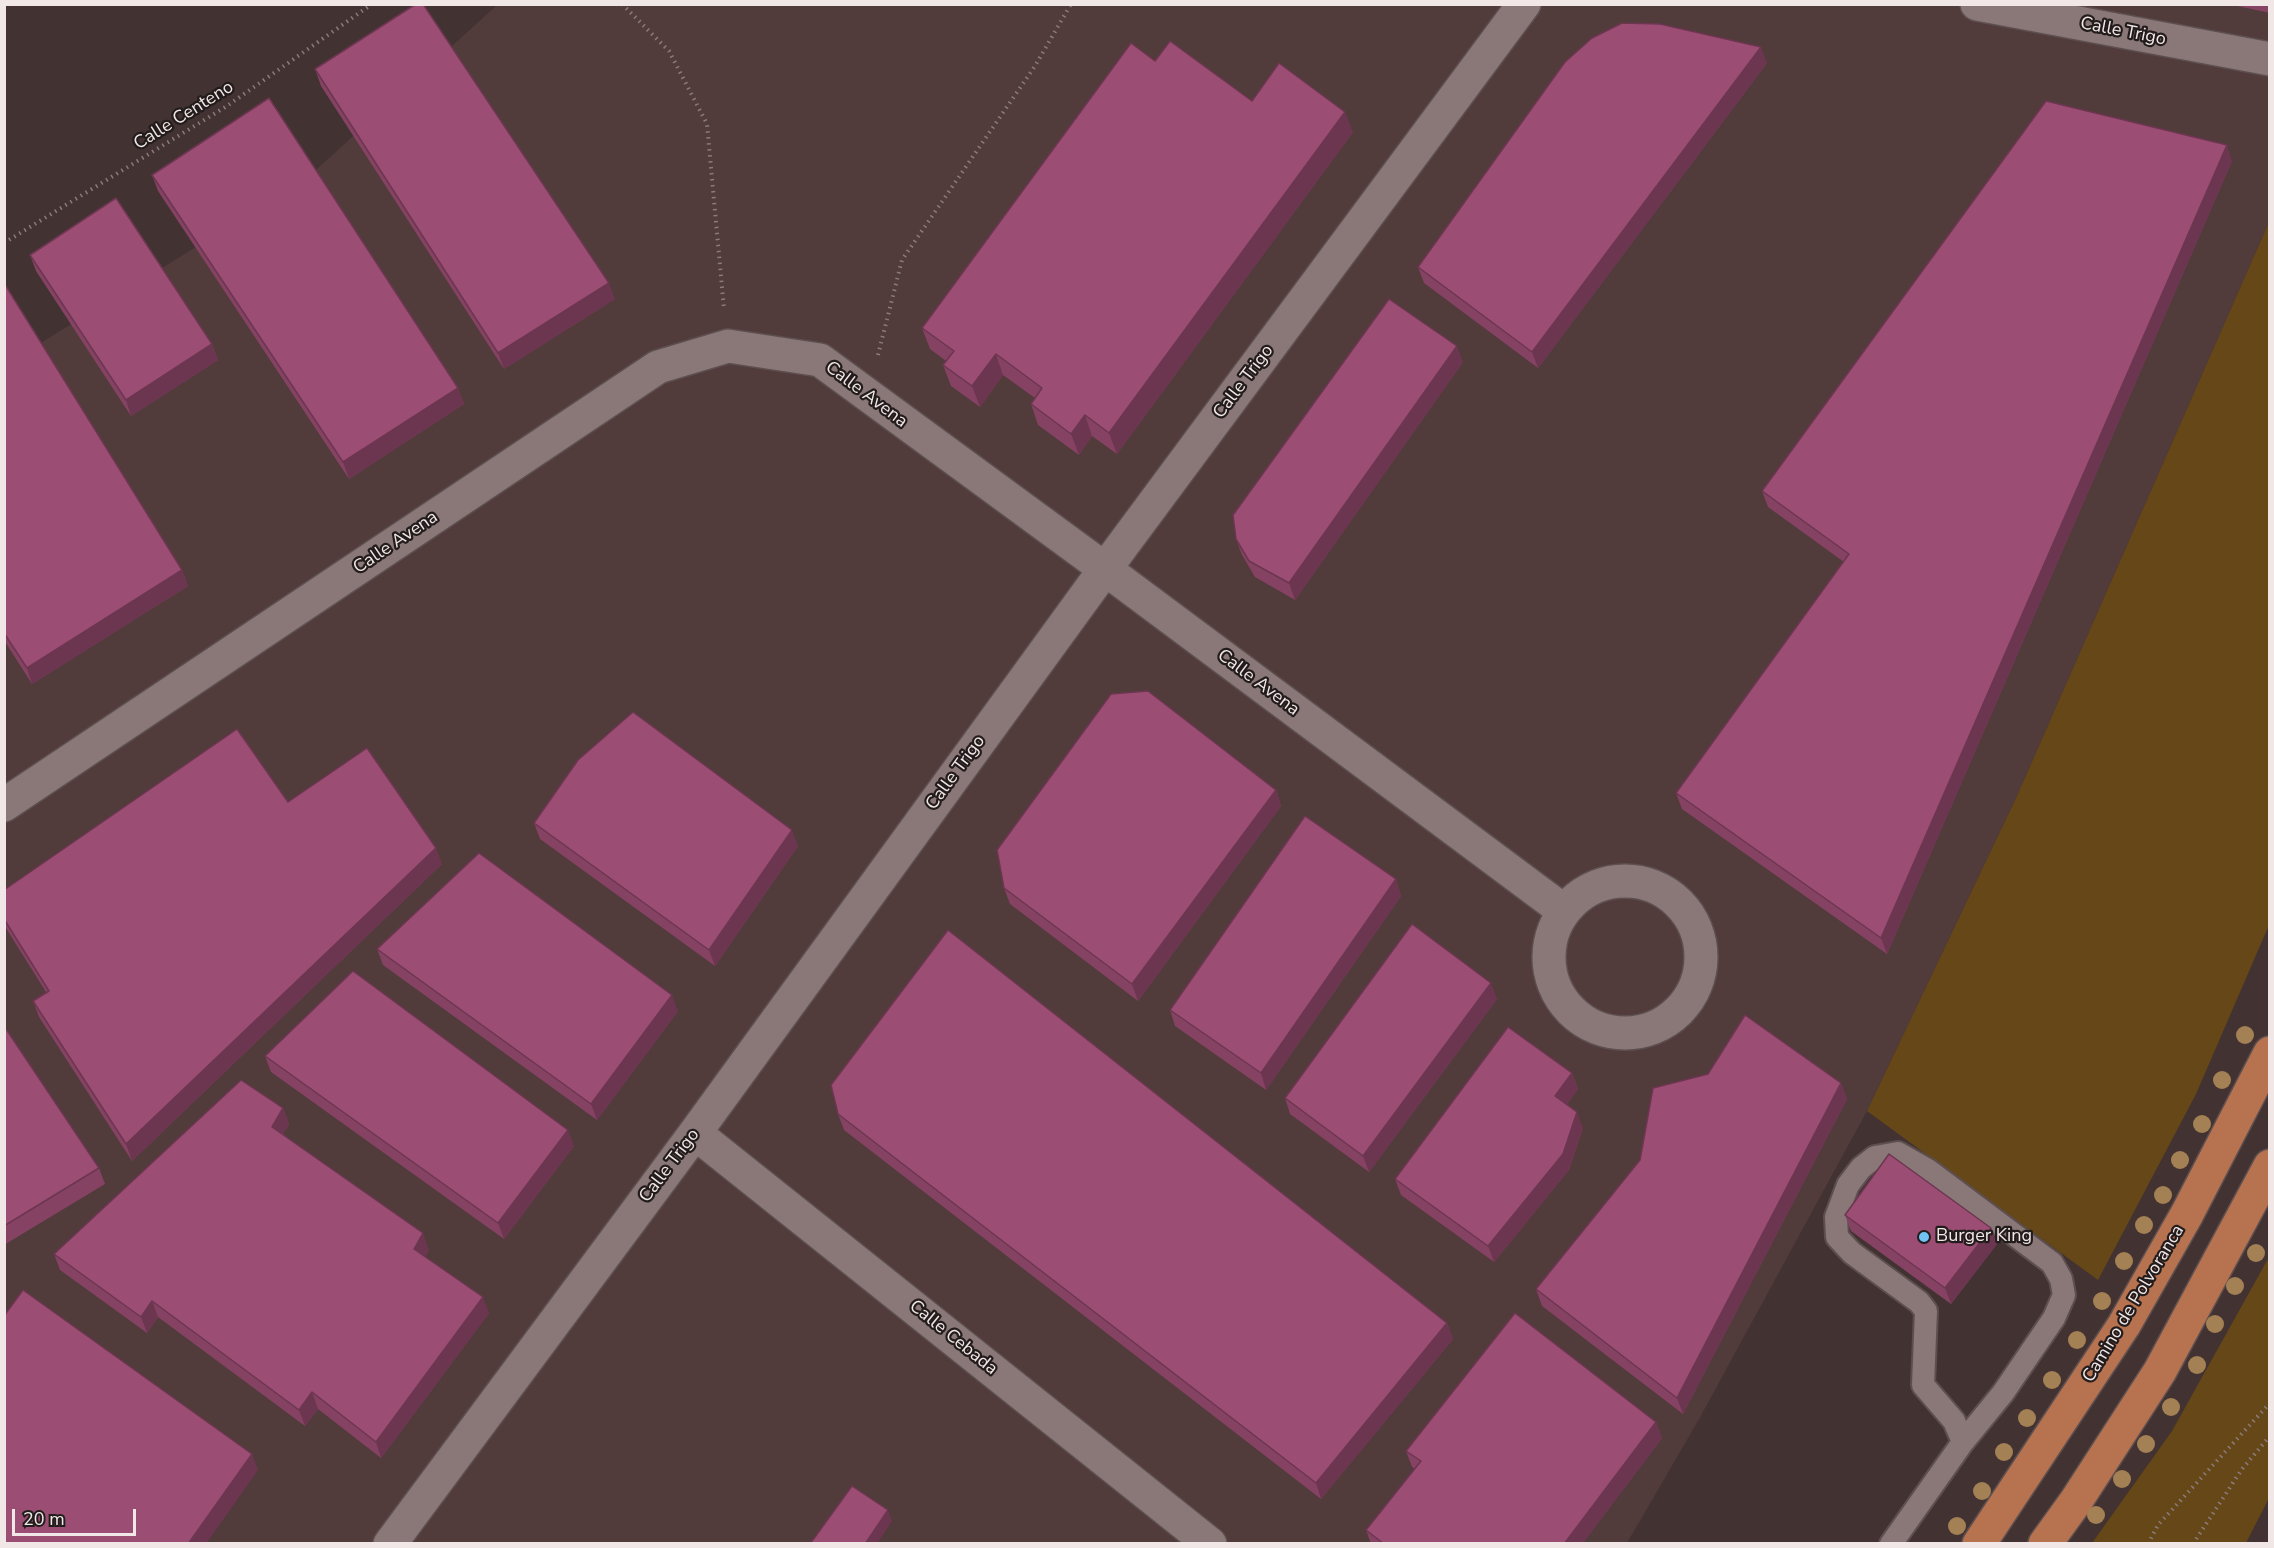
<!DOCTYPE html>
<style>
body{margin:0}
#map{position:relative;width:2274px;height:1548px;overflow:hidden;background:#423232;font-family:"Nunito Sans",sans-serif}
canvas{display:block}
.frame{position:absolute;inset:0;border:6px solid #f2e7e7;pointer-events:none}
.scale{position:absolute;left:12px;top:1509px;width:124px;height:27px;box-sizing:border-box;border:3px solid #f2e7e7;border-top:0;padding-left:8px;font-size:18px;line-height:21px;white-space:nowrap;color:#f2e7e7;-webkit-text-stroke:4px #231c1c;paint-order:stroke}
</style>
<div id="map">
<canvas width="2274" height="1548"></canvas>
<div class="frame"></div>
<div class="scale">20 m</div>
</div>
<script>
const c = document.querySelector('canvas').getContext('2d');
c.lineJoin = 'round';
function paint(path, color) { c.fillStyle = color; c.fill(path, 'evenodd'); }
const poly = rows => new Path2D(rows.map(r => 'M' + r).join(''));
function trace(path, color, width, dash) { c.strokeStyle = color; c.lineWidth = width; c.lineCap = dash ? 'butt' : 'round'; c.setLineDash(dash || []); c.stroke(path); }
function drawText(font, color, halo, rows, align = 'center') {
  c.font = font + ' "Nunito Sans",sans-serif'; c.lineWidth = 4.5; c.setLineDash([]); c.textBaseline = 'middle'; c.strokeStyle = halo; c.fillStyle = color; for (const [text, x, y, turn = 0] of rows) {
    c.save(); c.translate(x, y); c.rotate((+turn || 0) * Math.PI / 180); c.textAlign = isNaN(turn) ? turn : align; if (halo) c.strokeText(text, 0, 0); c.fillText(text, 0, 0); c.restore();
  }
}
const built = poly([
 [497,5,2269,5,2269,222,2016,798,1867,1111,1698,1421,1627,1543,5,1544,5,365,306,179]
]);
const green = poly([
 [2269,222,2269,925,2196,1094,2098,1280,1867,1111,2016,798],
 [2269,1257,2269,1498,2246,1543,2092,1543,2172,1431]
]);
const path = poly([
 [622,4,669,51,707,124,724,309],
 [4,243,227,106,372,4],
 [878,355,902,260,1035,66,1071,4],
 [2148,1544,2158,1525,2270,1403],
 [2193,1544,2242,1469,2270,1436]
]);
const lane = poly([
 [1891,1544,1963,1442,2003,1393,2054,1318,2064,1295,2061,1279,2052,1263,1928,1170,1898,1153,1875,1157,1861,1168,1848,1185,1836,1217,1837,1237,1852,1253,1919,1302,1926,1311,1923,1385,1954,1421,1963,1442]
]);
const street = poly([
 [1977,4,2270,59],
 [4,805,658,367,728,346,820,360,1105,569,1564,911],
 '1549 957a76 76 0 1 1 152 0a76 76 0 1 1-152 0Z',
 [695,1133,1210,1544],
 [390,1544,695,1133,1105,569,1524,4]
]);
const primary = poly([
 [1979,1544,2124,1325,2187,1214,2270,1053],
 [2045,1544,2076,1501,2160,1371,2270,1166]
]);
const trees = [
 [2245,1035],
 [2222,1080],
 [2202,1124],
 [2180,1160],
 [2163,1195],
 [2144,1225],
 [2256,1253],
 [2124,1261],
 [2235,1286],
 [2102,1301],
 [2215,1324],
 [2077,1340],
 [2197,1365],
 [2052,1380],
 [2171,1407],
 [2027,1418],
 [2146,1444],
 [2004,1452],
 [2122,1479],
 [1982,1491],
 [2096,1515],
 [1957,1526]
];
const wall = poly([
 [2228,4,2270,4,2270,13],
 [1155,61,1252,101,1353,132,1117,454,1092,436,1079,455,1038,425,1031,404,1035,398,1003,375,980,407,951,386,943,365,946,361,930,349,922,328],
 [1767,63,1538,368,1424,283,1418,267],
 [315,69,615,299,504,369,321,86],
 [2232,161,1887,954,1682,809,1676,793,1844,562,1768,507,1762,491],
 [152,175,458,388,464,404,349,479,158,191],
 [30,255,212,344,218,360,131,416,36,271],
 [4,283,182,570,188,586,32,684,4,640],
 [1463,362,1295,600,1255,577,1242,555,1236,539],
 [1276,790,1281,806,1138,1001,1010,904,1004,888],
 [288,802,442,864,132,1161,39,1017,33,1001,46,992,4,925,4,890],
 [534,823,798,846,715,966,540,839],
 [1396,879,1401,896,1266,1090,1175,1026,1170,1010],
 [377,949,678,1011,597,1120,383,965],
 [1497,999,1369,1172,1290,1114,1285,1098],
 [4,1026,99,1168,105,1184,4,1245],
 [265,1056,574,1146,504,1239,271,1072],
 [1572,1073,1578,1089,1567,1104,1583,1128,1569,1170,1494,1262,1401,1195,1395,1179],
 [1841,1083,1847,1099,1683,1414,1542,1306,1536,1289],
 [283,1108,289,1124,283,1134,429,1250,425,1256,489,1313,381,1458,318,1409,305,1426,158,1317,147,1333,60,1270,54,1254],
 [838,1114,1447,1323,1453,1339,1321,1499,844,1130],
 [1845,1215,1997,1244,1951,1304,1851,1231],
 [1656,1422,1662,1438,1582,1544,1371,1544,1366,1530,1415,1469,1412,1467,1406,1451]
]);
const shadedWall = poly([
 [1761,47,1767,63,1538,368,1532,352],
 [1345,112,1353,132,1117,454,1109,433],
 [2227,145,2232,161,1887,954,1881,938],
 [609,283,615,299,504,369,498,353],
 [212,344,218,360,131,416,126,400],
 [1457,346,1463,362,1295,600,1289,583],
 [996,354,1003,375,980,407,972,386],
 [458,388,464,404,349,479,343,462],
 [1085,415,1092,436,1079,455,1071,434],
 [182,570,188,586,32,684,27,668],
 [1276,790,1281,806,1138,1001,1132,984],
 [792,830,798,846,715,966,709,950],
 [436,848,442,864,132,1161,126,1144],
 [1396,879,1401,896,1266,1090,1261,1073],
 [1491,983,1497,999,1369,1172,1363,1156],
 [672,995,678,1011,597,1120,591,1104],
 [1572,1073,1578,1089,1561,1112,1555,1096],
 [1841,1083,1847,1099,1683,1414,1677,1398],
 [283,1108,289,1124,278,1143,272,1127],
 [1577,1112,1583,1128,1569,1170,1494,1262,1488,1246],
 [568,1130,574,1146,504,1239,498,1223],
 [1991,1228,1997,1244,1951,1304,1945,1288],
 [423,1233,429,1250,419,1265,414,1249],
 [483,1297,489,1313,381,1458,376,1442],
 [152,1301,158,1317,147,1333,141,1317],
 [1447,1323,1453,1339,1321,1499,1316,1483],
 [312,1392,318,1409,305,1426,299,1410],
 [1656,1422,1662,1438,1582,1544,1564,1544],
 [252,1454,258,1470,206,1544,188,1544],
 [888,1510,892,1521,877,1544,865,1544]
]);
const building = poly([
 [416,4,423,4,609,283,498,353,315,69,416,4],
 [1622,23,1660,24,1761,47,1532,352,1418,267,1565,62,1592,38,1622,23],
 [1170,41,1252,101,1279,63,1345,112,1109,433,1085,415,1071,434,1031,404,1042,388,996,354,972,386,943,365,954,351,922,328,1131,43,1155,61,1170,41],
 [269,98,458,388,343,462,152,175,269,98],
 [2046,101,2227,145,1881,938,1676,793,1849,554,1762,491,2046,101],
 [116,198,212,344,126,400,30,255,116,198],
 [4,283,182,570,27,668,4,633,4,283],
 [1389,299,1457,346,1289,583,1249,561,1236,539,1233,515,1389,299],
 [1148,691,1276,790,1132,984,1004,888,997,850,1111,694,1148,691],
 [633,712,792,830,709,950,534,823,578,760,633,712],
 [237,729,288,802,367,748,436,848,126,1144,33,1001,49,991,4,919,4,890,237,729],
 [1305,816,1396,879,1261,1073,1170,1010,1305,816],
 [479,853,672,995,591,1104,377,949,479,853],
 [1412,924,1491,983,1363,1156,1285,1098,1412,924],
 [948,930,1447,1323,1316,1483,838,1114,831,1085,948,930],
 [353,971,568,1130,498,1223,265,1056,353,971],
 [1745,1015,1841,1083,1677,1398,1536,1289,1640,1160,1653,1088,1708,1074,1745,1015],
 [4,1026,99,1168,4,1226,4,1026],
 [1508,1027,1572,1073,1555,1096,1577,1112,1563,1154,1488,1246,1395,1179,1508,1027],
 [241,1080,283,1108,272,1127,423,1233,414,1249,483,1297,376,1442,312,1392,299,1410,152,1301,141,1317,54,1254,241,1080],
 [1889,1154,1991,1228,1945,1288,1845,1215,1889,1154],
 [23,1290,252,1454,188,1544,4,1544,4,1316,23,1290],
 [1515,1313,1656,1422,1564,1544,1384,1544,1366,1530,1421,1461,1406,1451,1515,1313],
 [852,1486,888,1510,865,1544,810,1544,852,1486]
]);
const markers = [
 [1924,1237,6,"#72c1f5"]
];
const streetNames = [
 ["Calle Trigo",2123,32,11],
 ["Calle Centeno",184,116,-32],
 ["Calle Trigo",1244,382,-53],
 ["Calle Avena",866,395,37],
 ["Calle Avena",396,543,-34],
 ["Calle Avena",1258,683,37],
 ["Calle Trigo",956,773,-54],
 ["Calle Trigo",670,1166,-53],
 ["Camino de Polvoranca",2134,1304,-59],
 ["Calle Cebada",953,1338,39]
];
const poiNames = [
 ["Burger King",1936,1237]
];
paint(built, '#513b3b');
paint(green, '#664717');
trace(lane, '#5d4f4f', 26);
trace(street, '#5d4f4f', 36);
trace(primary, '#5d4f4f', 36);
trace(path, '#8a7c7c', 4, [1.5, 4.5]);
trace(lane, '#8a7777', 22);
trace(street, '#8a7777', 33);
trace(primary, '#b7724f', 33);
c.fillStyle = '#a48055';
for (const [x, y] of trees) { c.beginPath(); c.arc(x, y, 9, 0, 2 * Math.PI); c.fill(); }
paint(wall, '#854263');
paint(shadedWall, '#6c3650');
paint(building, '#9b4d73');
trace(building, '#6c3650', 1.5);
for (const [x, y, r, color] of markers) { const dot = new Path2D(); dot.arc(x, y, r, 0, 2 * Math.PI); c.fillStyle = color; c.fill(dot); trace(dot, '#231c1c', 2); }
drawText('18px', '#f2e7e7', '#231c1c', streetNames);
drawText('18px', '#f2e7e7', '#231c1c', poiNames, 'left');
</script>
